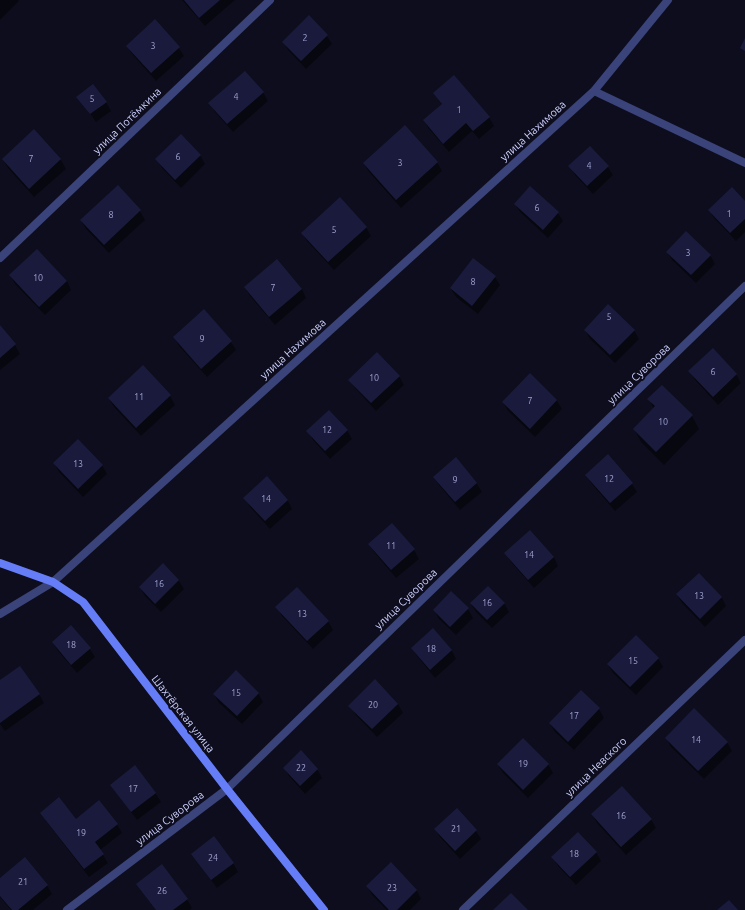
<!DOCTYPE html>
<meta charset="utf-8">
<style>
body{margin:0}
canvas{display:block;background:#0d0d1d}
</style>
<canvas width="745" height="910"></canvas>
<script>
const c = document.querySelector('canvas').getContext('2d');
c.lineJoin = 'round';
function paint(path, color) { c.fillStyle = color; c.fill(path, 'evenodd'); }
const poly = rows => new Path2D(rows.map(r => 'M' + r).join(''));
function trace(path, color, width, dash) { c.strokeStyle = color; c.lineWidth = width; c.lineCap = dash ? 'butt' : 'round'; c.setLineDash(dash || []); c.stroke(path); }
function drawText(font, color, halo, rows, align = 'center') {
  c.font = font + ' Ubuntu,sans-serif'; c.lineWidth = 4; c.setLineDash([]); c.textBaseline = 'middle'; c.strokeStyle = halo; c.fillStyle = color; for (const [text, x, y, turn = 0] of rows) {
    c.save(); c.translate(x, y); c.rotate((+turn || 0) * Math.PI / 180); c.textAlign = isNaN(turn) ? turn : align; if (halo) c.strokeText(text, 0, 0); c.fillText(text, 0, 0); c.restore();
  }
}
const shadow = poly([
 [0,0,18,0,19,1,0,20],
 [182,0,235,0,205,26],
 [327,36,332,44,306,69,288,50,283,42],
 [127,46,179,48,184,56,156,81,132,54],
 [263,92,268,101,233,132,215,112,210,103],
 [434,93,489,117,494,126,479,139,472,131,449,152,429,129,424,120,442,105],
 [78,97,106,102,111,111,96,122],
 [34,131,61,160,66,169,34,197,8,168,3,159],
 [200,155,205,164,181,188,162,168,157,159],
 [437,162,442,171,401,208,369,172,364,164],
 [570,166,608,167,613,175,593,194,575,175],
 [117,186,140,211,145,220,109,253,86,229,81,221],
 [745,203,745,232,736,241,714,218,709,210],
 [515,204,558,213,563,221,548,238,520,212],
 [366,227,371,236,334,270,307,241,302,233],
 [37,250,67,281,71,290,45,315,15,284,10,275],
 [667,252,710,255,715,264,696,283,672,260],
 [474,260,495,277,500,285,478,314,456,297,451,289],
 [245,288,302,289,306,298,275,325,250,296],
 [203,311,231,342,236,350,207,377,179,346,174,337],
 [0,326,15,345,20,354,0,370],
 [585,330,634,330,639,339,615,363,590,339],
 [143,367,170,396,175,405,141,436,114,407,109,399],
 [690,371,736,374,741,383,718,405,695,380],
 [530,375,557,401,562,409,535,437,508,411,503,402],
 [399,376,404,385,376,411,355,388,350,380],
 [649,399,692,416,699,429,664,465,641,442,634,429,654,409],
 [347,430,352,439,330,459,313,440,308,431],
 [456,459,477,484,482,492,460,510,439,485,434,477],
 [54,463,102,465,107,474,83,497,59,472],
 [586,475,632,484,637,492,615,511,591,483],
 [267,478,288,501,292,509,270,529,250,507,245,498],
 [392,524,414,550,419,559,396,578,374,552,369,544],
 [506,554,554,557,558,566,534,588,511,562],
 [163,565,179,581,184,589,161,612,145,596,140,587],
 [699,574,722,598,726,606,705,627,682,603,677,595],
 [504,603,509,612,492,628,476,612,471,604],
 [277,607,328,621,333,630,313,649,282,616],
 [468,609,473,618,456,635,439,619,434,610],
 [433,629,452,651,456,659,435,678,417,656,412,648],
 [53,643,90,649,95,657,77,673,58,651],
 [658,658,663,667,636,695,613,673,608,665],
 [0,681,39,694,44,703,5,731,0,724],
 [581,691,599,709,604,718,574,750,555,732,550,724],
 [258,693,263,702,242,724,219,703,214,694],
 [398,704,403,713,377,737,355,714,350,706],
 [666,738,727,742,732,751,704,779,671,747],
 [548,764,553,773,528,798,503,773,498,765],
 [135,767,156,794,161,802,137,820,111,785],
 [284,768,317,769,322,778,305,794,289,776],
 [457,809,476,831,481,839,460,859,440,837,435,829],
 [41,813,76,820,117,824,122,833,100,850,108,863,89,877,46,821],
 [592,814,651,819,656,828,626,855,597,823],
 [596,852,601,861,576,885,558,866,553,858],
 [192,854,233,863,238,872,217,888],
 [390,864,417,891,421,899,410,910,387,910,372,895,367,886],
 [0,880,47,885,52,894,33,910,11,910,0,897],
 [138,884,187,899,192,908,190,910,156,910]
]);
const building = poly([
 [184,0,220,0,199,18],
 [309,15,328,35,301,61,282,42],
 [155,19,180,47,151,73,126,46],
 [745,38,745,51,740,48],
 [245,71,264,92,227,124,208,103],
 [454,75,490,117,473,131,466,123,443,144,423,120,442,104,433,93],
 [93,84,107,102,90,114,76,97],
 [405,125,438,162,396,200,363,163],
 [34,129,61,159,29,189,2,159],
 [181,134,201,155,175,180,155,159],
 [590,146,609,166,587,186,568,166],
 [118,185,141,210,104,245,80,220],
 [530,186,559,212,543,230,514,204],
 [732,187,745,201,745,219,730,233,708,210],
 [340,197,367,227,328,262,301,233],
 [686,231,711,255,691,275,666,252],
 [37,249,67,281,39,307,9,275],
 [473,258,496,276,472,306,450,288],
 [277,259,302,289,269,317,244,287],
 [608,304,635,330,610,355,584,330],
 [204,309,232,341,201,369,173,337],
 [0,325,16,344,0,358],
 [713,348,737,374,713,397,688,371],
 [377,352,400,376,371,403,348,380],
 [143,365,171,395,136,428,108,398],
 [530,373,557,400,530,429,502,402],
 [662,385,693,415,656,452,633,429,655,406,647,399],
 [329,410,348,430,325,451,306,431],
 [78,439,103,465,78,489,53,463],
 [608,454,633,483,610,503,585,475],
 [456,457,477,483,455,502,433,477],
 [267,476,288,500,265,521,243,498],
 [392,523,415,549,391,570,368,544],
 [530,530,554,557,528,580,504,553],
 [163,563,179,580,155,604,139,587],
 [699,573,722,597,700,619,676,594],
 [488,586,505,603,487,620,470,603],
 [297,587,329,621,307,641,275,607],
 [451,591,469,608,450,627,433,610],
 [71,625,91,648,71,665,52,642],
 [433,628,452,650,430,670,411,648],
 [636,635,659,658,630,687,607,664],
 [20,666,40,694,0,723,0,680],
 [236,670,259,693,237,716,213,694],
 [375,679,398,704,372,729,348,706],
 [581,690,600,708,568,742,549,723],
 [694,708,728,742,698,771,665,738],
 [523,738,549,764,523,790,497,764],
 [301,750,318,769,300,786,283,768],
 [135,765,156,793,131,812,110,785],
 [622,786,652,819,621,847,591,814],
 [59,797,76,819,99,800,118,824,95,842,104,854,84,869,40,813],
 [457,808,477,830,455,851,434,829],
 [578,832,597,852,570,877,551,857],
 [214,836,234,863,211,880,191,854],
 [25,857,48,885,18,910,12,910,0,896,0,878],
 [391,862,417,890,397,910,389,910,366,886],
 [162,864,188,899,173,910,156,910,136,884],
 [511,893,528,910,493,910],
 [729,900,738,910,717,910]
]);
const street = poly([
 [594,91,745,163],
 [0,258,270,0],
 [0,614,53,582,594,91,668,0],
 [67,910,227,789,745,286],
 [463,910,745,640]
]);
const secondary = poly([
 [0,563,53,582,83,602,227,789,324,910]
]);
const numberNames = [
 ["2",305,38],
 ["3",153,46],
 ["4",236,97],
 ["5",92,99],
 ["1",459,110],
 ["6",178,157],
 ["7",31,159],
 ["3",400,163],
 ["4",589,166],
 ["6",537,208],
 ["1",729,214],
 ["8",111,215],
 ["5",334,230],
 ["3",688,253],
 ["10",38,278],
 ["8",473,282],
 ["7",273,288],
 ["5",609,317],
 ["9",202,339],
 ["6",713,372],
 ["10",374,378],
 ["11",139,397],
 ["7",530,401],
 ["10",663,422],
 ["12",327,430],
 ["13",78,464],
 ["12",609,479],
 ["9",455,480],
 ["14",266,499],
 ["11",391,546],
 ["14",529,555],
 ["16",159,584],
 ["13",699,596],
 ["16",487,603],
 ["13",302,614],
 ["18",71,645],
 ["18",431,649],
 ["15",633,661],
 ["15",236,693],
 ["20",373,705],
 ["17",574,716],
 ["14",696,740],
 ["19",523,764],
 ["22",301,768],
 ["17",133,789],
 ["16",621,816],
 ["21",456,829],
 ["19",81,833],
 ["18",574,854],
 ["24",213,858],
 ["21",23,882],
 ["23",392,888],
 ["26",162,891]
];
const streetNames = [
 ["улица Потёмкина",127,121,-44],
 ["улица Нахимова",533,131,-42],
 ["улица Нахимова",293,349,-42],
 ["улица Суворова",639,374,-44],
 ["улица Суворова",406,599,-44],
 ["Шахтёрская улица",183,714,52],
 ["улица Невского",596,767,-44],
 ["улица Суворова",170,818,-37]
];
paint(shadow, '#0007');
paint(building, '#1a1a3d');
trace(street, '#3a437a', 8);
trace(secondary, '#667df8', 8);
drawText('9px', '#9fa1cd', null, numberNames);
drawText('11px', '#cbcefd', '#0d0d1d', streetNames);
</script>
